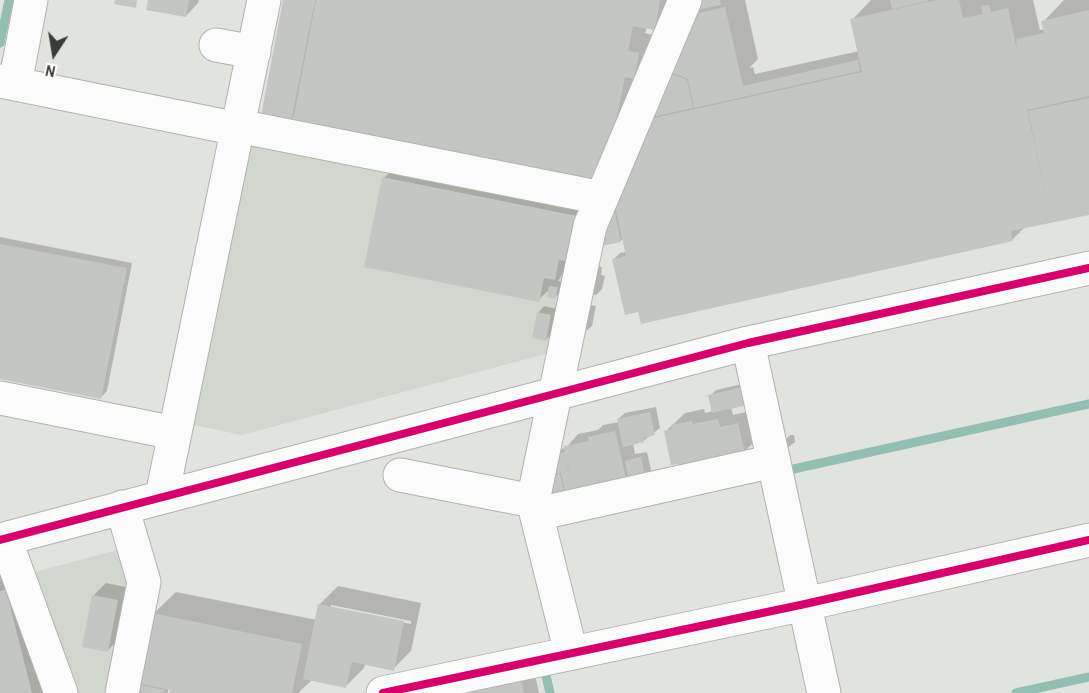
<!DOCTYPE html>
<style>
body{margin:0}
#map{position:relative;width:1089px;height:693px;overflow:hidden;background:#e1e3df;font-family:"Archivo Narrow",sans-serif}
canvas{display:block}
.north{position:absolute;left:24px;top:24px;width:60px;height:60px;-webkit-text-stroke:4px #fff;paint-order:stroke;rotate:192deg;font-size:16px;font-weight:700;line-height:24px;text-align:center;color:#393b38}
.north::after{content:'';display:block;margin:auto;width:21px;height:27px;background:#393b38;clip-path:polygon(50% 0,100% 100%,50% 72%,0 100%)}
</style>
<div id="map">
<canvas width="1089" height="693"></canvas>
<div class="north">N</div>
</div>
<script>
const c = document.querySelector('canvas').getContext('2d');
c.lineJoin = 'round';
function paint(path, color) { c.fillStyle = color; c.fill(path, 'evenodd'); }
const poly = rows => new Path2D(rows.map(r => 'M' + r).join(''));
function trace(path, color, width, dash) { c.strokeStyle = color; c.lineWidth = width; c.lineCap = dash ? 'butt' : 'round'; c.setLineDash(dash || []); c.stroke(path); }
const built = poly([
 [250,139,583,205,549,353,242,435,184,423],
 [125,548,136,587,111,693,0,693,0,581]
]);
const shadow = poly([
 [149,0,199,0,198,3,186,16],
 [286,0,674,0,672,11,654,29,647,27,645,33,656,36,609,163,295,116,291,120],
 [696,0,745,0,758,59,749,68,753,67,755,74,859,51,852,20,871,0,1033,0,1040,30,1044,29,1043,22,1064,0,1089,0,1089,213,1026,226,1013,239,642,322,639,308,614,259,620,253,626,252,623,238,621,241,598,246],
 [406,155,588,203,567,266,558,281,563,282,561,291,555,297,550,289,538,300,384,178],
 [0,237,132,263,107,391,101,397,0,377],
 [598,266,602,267,601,275,605,276,602,289,596,295,587,293],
 [590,305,596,306,592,326,585,332,579,331],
 [544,306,557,309,552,333,546,340,538,313],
 [746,383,749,399,743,405,731,407,733,415,750,411,756,440,744,452,666,431,685,413,704,409,705,413,713,411,710,396,716,390],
 [656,407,660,428,643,441,633,443,635,454,647,452,651,470,645,476,565,495,549,477,558,471,555,455,561,449,566,448,578,434,598,430,603,425,619,422,618,419,625,413],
 [790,435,794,435,795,442,786,449,784,442],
 [28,568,60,693,0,693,0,575],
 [106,583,130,588,120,638,107,651,93,596],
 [338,586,421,603,411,651,393,669,365,664,364,668,346,686,312,680,298,693,171,693,172,689,168,688,168,693,137,693,153,614,176,592,317,620,320,604],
 [331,605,411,621,411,624,331,608],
 [533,666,539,693,459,693]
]);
const stream = poly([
 [0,43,9,0],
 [789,470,1089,404],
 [545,671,550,693],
 [1016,693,1089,677]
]);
const building = poly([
 [115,0,137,0,136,8,114,4],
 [148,0,189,0,186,17,146,10],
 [283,0,315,0,291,122,261,116],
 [316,0,660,0,655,30,633,26,628,51,639,53,634,79,625,77,615,125,592,182,558,176,559,173,293,121],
 [695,0,720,0,721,5,697,10],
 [890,0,928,0,928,1,892,9],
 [937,0,959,0,963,18,983,14,981,6,989,5,991,12,1008,8,1017,51,1016,39,1044,33,1041,21,1089,10,1089,96,1027,110,1051,219,1028,111,1089,98,1089,215,1011,231,1013,241,641,324,638,312,625,315,612,259,626,256,613,198,646,120,862,72,850,19],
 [725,7,743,86,858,60,860,71,694,108,688,79,666,70,691,15],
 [667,72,687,80,693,108,647,118],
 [382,177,577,216,566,261,559,260,555,280,544,278,539,302,364,267],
 [612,200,621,242,596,247],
 [0,244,127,268,101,399,0,379],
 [549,286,558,287,555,299,547,297],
 [537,312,551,315,546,341,532,338],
 [740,388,744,406,712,413,708,395],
 [650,412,655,435,643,438,644,442,623,447,617,419],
 [718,419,720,427,738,423,745,454,680,467,679,464,671,465,664,431,672,429,671,425,692,421,693,424],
 [615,431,627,483,566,496,561,473,594,465,569,471,566,462,568,471,557,474,553,455,565,452,564,446,589,441,588,437],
 [641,457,645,477,629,481,625,461],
 [560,474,565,496,552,499,548,477],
 [6,590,32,693,0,693,0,591],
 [92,595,118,600,108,652,82,647],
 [318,604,404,621,394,671,352,662,346,688,303,679],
 [152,613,302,644,292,693,169,693,170,690,138,683],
 [521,678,524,693,454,693],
 [137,684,164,690,163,693,136,693]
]);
const minor = poly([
 [216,45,254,52],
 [0,81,238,129],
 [15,84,31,0],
 [238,126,602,198],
 [748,343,824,693],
 [0,398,175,433],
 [400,475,533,501],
 [162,496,264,0],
 [537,514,774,461],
 [5,539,61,693],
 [0,540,748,343,1089,268],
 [571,653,533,501,590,226,685,0],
 [122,693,144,582,122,507],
 [383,693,805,604,1089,540]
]);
const cycleway = poly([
 [0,540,748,343,1089,268],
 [383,693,805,604,1089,540]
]);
paint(built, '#d2d7cd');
paint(shadow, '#0003');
trace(stream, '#92bfb1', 9);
paint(building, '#c3c6c3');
trace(minor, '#b1b3b0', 35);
trace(minor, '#fafbfa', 33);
trace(cycleway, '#d6006c', 8);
</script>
